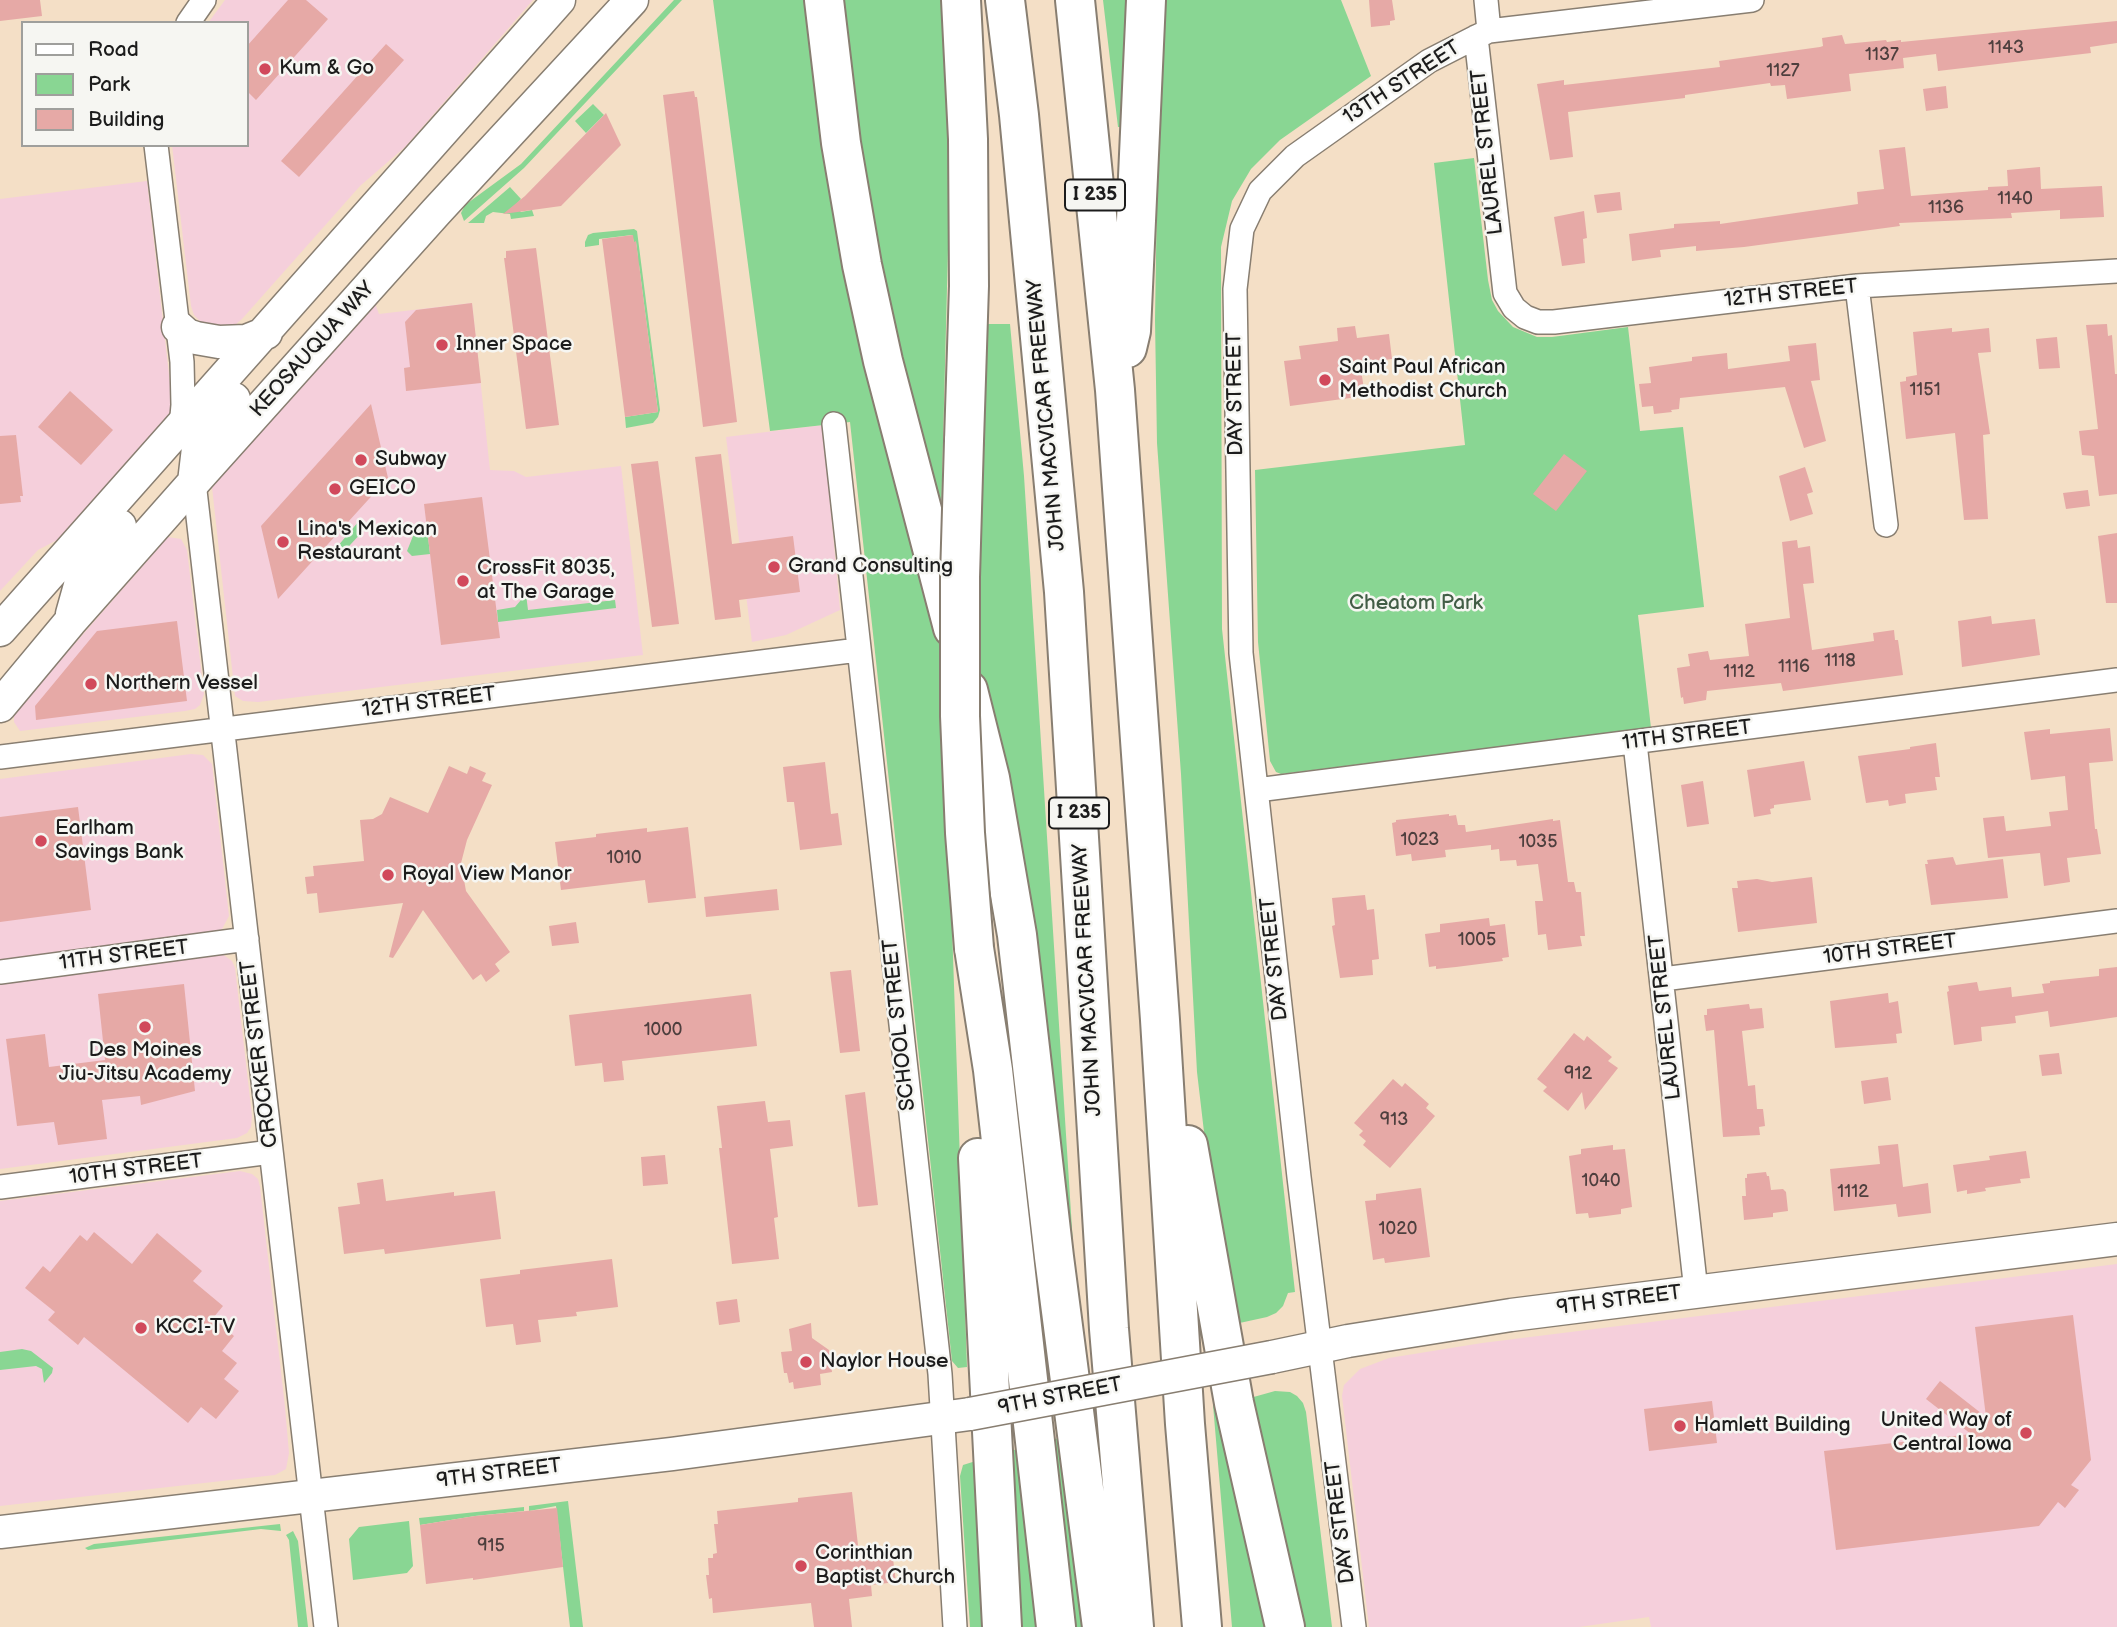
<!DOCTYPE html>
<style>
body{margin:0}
#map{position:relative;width:2117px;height:1627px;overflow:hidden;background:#f4dfc6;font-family:"Balsamiq Sans",sans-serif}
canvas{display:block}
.legend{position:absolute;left:21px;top:21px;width:228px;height:126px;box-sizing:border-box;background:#f6f6f2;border:2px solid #9f9f9c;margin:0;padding:9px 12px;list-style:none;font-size:21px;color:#1c1c1c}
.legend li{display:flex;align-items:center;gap:14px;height:35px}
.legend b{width:35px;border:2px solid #9f9f9c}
</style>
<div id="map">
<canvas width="2117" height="1627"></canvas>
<ul class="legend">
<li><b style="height:9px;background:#fff"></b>Road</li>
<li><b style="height:19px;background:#89d693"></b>Park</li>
<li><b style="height:19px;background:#e6a9a6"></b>Building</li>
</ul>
</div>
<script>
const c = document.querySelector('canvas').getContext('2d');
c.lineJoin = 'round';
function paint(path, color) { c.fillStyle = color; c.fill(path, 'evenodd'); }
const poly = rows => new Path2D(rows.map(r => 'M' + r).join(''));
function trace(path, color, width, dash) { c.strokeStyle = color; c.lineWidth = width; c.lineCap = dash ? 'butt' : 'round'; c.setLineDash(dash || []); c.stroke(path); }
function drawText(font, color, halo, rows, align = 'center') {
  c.font = font + ' "Balsamiq Sans",sans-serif'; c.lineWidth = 5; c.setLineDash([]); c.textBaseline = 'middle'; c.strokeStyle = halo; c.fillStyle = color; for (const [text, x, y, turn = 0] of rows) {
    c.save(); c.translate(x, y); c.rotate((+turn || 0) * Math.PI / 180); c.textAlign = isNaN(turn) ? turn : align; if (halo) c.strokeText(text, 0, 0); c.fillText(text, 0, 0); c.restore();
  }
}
const built = poly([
 [225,0,533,0,405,147,360,186,242,319,236,324,224,329,204,325,194,315,191,306,172,145,247,145,247,23,208,23],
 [147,181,172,401,170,413,57,540,38,550,0,591,0,199],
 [377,301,376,306,379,314,472,303,490,470,514,471,526,477,621,466,643,655,258,702,243,701,235,696,212,487],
 [823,425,840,610,786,635,752,642,726,437],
 [168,537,181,539,187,550,204,694,200,705,195,709,185,711,20,731,14,722,14,715,22,704],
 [191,754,203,755,212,764,229,916,222,929,213,934,0,961,0,779],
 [221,953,232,961,235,968,252,1116,251,1127,247,1133,237,1138,0,1169,0,982],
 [240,1171,252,1174,258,1179,260,1187,285,1407,289,1453,286,1469,275,1475,0,1506,0,1201],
 [2117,1264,2117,1627,1651,1627,1649,1617,1579,1627,1369,1627,1342,1396,1344,1385,1360,1369,1389,1358,1482,1343]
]);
const green = poly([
 [674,0,682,0,524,168,464,221,461,213,465,205,521,164],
 [713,0,807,0,942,633,967,1367,958,1368,952,1361,850,422,770,431],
 [840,0,944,0,948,62,949,211,941,519,898,370,872,230],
 [1103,0,1129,0,1125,127,1118,127],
 [1165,0,1341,0,1371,76,1280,140,1251,169,1232,201,1221,247,1222,629,1295,1292,1288,1293,1283,1306,1276,1313,1267,1317,1235,1324,1208,1166,1197,1072,1181,774,1157,443,1155,320,1157,194],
 [593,104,604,115,586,133,575,121],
 [1474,158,1488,280,1492,300,1498,311,1513,327,1537,337,1552,337,1628,327,1640,431,1683,427,1704,607,1638,615,1651,728,1281,774,1276,772,1270,761,1258,642,1255,470,1465,445,1434,163],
 [510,187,521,199,515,206,521,212,532,210,534,216,511,219,510,214,493,212,486,216,484,223,468,223],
 [634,229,637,231,660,410,658,417,653,423,626,428,625,417,658,412,639,265,636,265,638,258,636,242,634,242,632,235,599,239,599,245,585,247,585,242,588,235,593,233],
 [985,324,1010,324,1024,476,1080,1354,993,727,978,664,979,504],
 [359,521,363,531,338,558,337,547],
 [417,526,427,528,430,554,412,556,407,551],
 [526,594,528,610,615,600,616,608,498,622,497,610,515,607],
 [22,1349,31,1351,53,1368,52,1373,44,1383,42,1369,36,1366,0,1370,0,1352],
 [1275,1391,1290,1392,1297,1396,1303,1403,1306,1412,1332,1627,1299,1627,1250,1398],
 [1221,1403,1271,1627,1232,1627,1213,1405],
 [1063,1437,1087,1627,1068,1627,1048,1441],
 [1021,1448,1041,1627,1015,1627,1007,1452],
 [979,1460,986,1627,970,1627,960,1476,963,1465],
 [568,1501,583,1627,570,1627,556,1506,529,1511,529,1506],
 [524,1507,524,1511,475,1516,420,1525,419,1518],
 [409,1521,413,1566,407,1573,353,1580,349,1539,359,1527],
 [280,1524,281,1531,261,1529,88,1550,85,1548,94,1544],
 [293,1531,298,1541,308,1627,298,1627,289,1540,286,1535]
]);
const building = poly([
 [0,0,40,0,42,16,0,21],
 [288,0,306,0,328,19,256,100,247,91,247,46],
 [1369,0,1392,0,1395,20,1390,21,1390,25,1371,27],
 [2117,21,2117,43,2090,47,2091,53,1938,71,1936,54,1903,58,1904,68,1849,74,1851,91,1787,99,1785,85,1771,86,1770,83,1685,95,1685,98,1568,112,1573,157,1550,160,1537,84,1564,80,1564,85,1720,67,1719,61,1820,47,1823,46,1822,38,1842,35,1845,44,1886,40,1887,42,1901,40,1901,42],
 [386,44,404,60,299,177,281,161],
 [1946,86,1948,108,1926,111,1923,89],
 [694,91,695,97,697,97,702,137,737,422,703,427,663,95],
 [606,113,621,145,561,206,503,214,525,196],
 [1905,147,1911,196,1988,190,1988,187,2008,186,2007,170,2040,167,2041,189,2102,186,2104,217,2060,219,2060,210,2011,213,2012,218,1899,223,1900,226,1744,247,1696,251,1696,246,1660,250,1661,257,1632,261,1629,234,1674,228,1674,224,1720,221,1720,224,1858,204,1857,192,1884,189,1879,150],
 [1620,192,1622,210,1597,213,1594,195],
 [1584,211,1587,238,1583,239,1585,263,1562,266,1554,217],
 [633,235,634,242,636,241,658,412,625,417,602,239],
 [536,248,559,425,526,429,504,258,506,258,506,251],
 [472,303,481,383,406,391,404,368,410,367,405,322,416,310],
 [2107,324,2108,336,2112,335,2115,374,2117,374,2117,494,2099,496,2094,456,2082,455,2079,431,2098,429,2086,325],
 [1355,326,1357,338,1389,334,1392,359,1360,363,1365,396,1290,406,1284,361,1301,359,1299,346,1338,341,1337,328],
 [1952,328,1952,332,1989,328,1991,352,1978,353,1990,434,1983,435,1988,519,1964,520,1955,433,1906,439,1900,382,1906,381,1906,377,1917,375,1913,332],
 [2057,337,2060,368,2039,369,2036,339],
 [1816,343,1820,380,1811,381,1826,441,1804,448,1785,387,1680,398,1679,409,1671,410,1672,412,1654,414,1653,406,1642,407,1639,384,1651,383,1649,367,1692,361,1692,357,1727,353,1728,369,1790,361,1788,346],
 [70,391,113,430,81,465,38,427],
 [371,404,388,478,278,599,261,526],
 [16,435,23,496,20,496,21,502,0,504,0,436],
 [721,454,732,544,793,536,800,592,739,600,741,617,715,620,695,457],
 [1564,454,1587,471,1556,511,1533,494],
 [658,461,679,624,652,627,631,464],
 [1805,467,1813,492,1807,494,1813,514,1790,521,1779,476],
 [2088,490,2090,506,2066,509,2063,493],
 [482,497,500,638,441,645,424,504],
 [2117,533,2117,603,2106,603,2098,536],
 [1797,540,1798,548,1810,546,1814,583,1803,584,1812,650,1874,641,1873,633,1894,630,1895,640,1898,640,1903,675,1783,691,1781,683,1707,691,1706,700,1684,704,1683,697,1681,698,1677,668,1690,666,1688,654,1708,651,1710,660,1749,656,1745,624,1790,618,1782,542],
 [1991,616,1992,624,2035,619,2040,655,1962,667,1958,621],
 [177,621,187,701,36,720,35,706,97,631],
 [2110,728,2113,761,2089,763,2095,829,2097,829,2101,854,2067,858,2070,882,2044,886,2040,853,1988,858,1983,818,2004,816,2006,831,2051,826,2049,812,2068,810,2065,776,2031,780,2024,732,2050,729,2050,734],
 [1936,743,1940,777,1935,777,1937,790,1905,794,1906,803,1889,806,1888,800,1866,803,1858,756,1910,749,1910,747],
 [1804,761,1811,800,1774,805,1774,808,1770,809,1771,814,1754,817,1747,770],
 [825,762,831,814,838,813,842,845,800,850,794,802,787,802,783,767],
 [449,766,467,774,470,766,486,773,482,781,492,785,467,840,461,863,466,891,510,952,495,964,500,971,486,982,481,974,473,980,423,910,393,958,389,957,403,903,319,913,317,893,307,894,305,877,314,876,313,866,364,861,360,820,373,819,382,814,390,797,428,813],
 [1703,781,1709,824,1687,827,1681,785],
 [78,807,91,910,0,922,0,817],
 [1449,814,1449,816,1456,815,1458,825,1465,825,1466,832,1553,819,1553,821,1560,820,1568,882,1574,882,1576,892,1581,892,1585,936,1580,936,1582,946,1548,950,1546,934,1538,935,1535,901,1543,901,1538,864,1517,866,1516,860,1500,861,1499,849,1491,850,1491,845,1445,850,1446,857,1412,861,1411,854,1396,856,1392,823,1396,822,1396,820],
 [688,827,696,898,648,903,645,880,561,890,555,842,596,837,596,834,647,828,647,832],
 [1953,857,1956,865,2003,859,2008,898,1931,905,1925,864,1928,864,1927,860],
 [1812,877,1817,923,1738,932,1732,888,1738,888,1737,881,1757,879,1772,882],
 [777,889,779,910,706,917,704,897],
 [1365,895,1367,910,1374,909,1379,959,1372,960,1373,975,1340,978,1332,926,1335,925,1332,898],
 [1489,918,1490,926,1505,924,1509,957,1502,958,1503,961,1456,967,1436,969,1436,966,1429,967,1425,934,1440,932,1440,924],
 [576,922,579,943,552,946,549,926],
 [2117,967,2117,1017,2050,1027,2048,1011,2015,1016,2016,1023,1981,1027,1982,1041,1954,1045,1947,992,1949,991,1948,986,1977,982,1979,991,2011,987,2012,997,2044,993,2042,984,2050,983,2050,981,2099,976,2099,969],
 [851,970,860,1051,840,1053,830,972],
 [184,984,195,1091,141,1105,140,1096,102,1100,107,1139,58,1145,54,1122,17,1126,6,1039,45,1034,49,1067,105,1060,98,994],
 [1888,993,1889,1003,1898,1001,1902,1033,1896,1034,1897,1043,1835,1048,1830,1001],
 [751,994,757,1046,622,1061,624,1080,604,1082,602,1063,575,1066,569,1015],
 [1749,1004,1750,1009,1762,1008,1764,1028,1742,1031,1748,1086,1755,1085,1757,1109,1763,1109,1765,1126,1759,1127,1760,1135,1723,1137,1714,1030,1706,1031,1704,1015,1707,1015,1707,1009],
 [1574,1033,1584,1041,1587,1036,1594,1042,1612,1057,1608,1061,1618,1068,1585,1110,1582,1092,1568,1111,1543,1091,1547,1087,1537,1079],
 [2059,1053,2062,1074,2042,1076,2039,1055],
 [1888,1077,1891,1100,1864,1104,1861,1081],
 [1393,1079,1402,1087,1405,1083,1412,1089,1429,1104,1426,1108,1435,1116,1390,1168,1363,1145,1366,1141,1359,1135,1363,1131,1354,1123],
 [865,1092,878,1205,858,1207,845,1095],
 [765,1101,768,1122,790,1120,793,1146,770,1149,778,1217,774,1218,779,1259,732,1264,719,1148,722,1148,717,1106],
 [1898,1144,1903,1187,1928,1183,1931,1213,1898,1217,1896,1204,1834,1211,1830,1169,1880,1164,1878,1146],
 [1613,1145,1613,1150,1625,1149,1632,1207,1621,1209,1621,1214,1606,1216,1589,1218,1588,1213,1576,1214,1569,1156,1581,1154,1581,1149],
 [2026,1151,2030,1178,2020,1179,2021,1183,1985,1188,1986,1191,1967,1194,1967,1190,1957,1192,1953,1165,1990,1160,1989,1156],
 [665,1155,668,1184,643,1186,641,1157],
 [1766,1172,1767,1176,1769,1176,1771,1190,1783,1189,1786,1192,1788,1211,1773,1213,1773,1217,1744,1220,1742,1196,1746,1196,1745,1178,1747,1178,1747,1174],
 [383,1179,386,1201,454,1192,454,1196,495,1191,501,1239,385,1254,384,1249,344,1254,338,1207,360,1204,357,1183],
 [1421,1188,1430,1257,1385,1263,1384,1258,1373,1260,1365,1201,1376,1200,1376,1194],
 [94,1232,132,1264,157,1233,202,1271,193,1281,223,1306,213,1318,234,1336,222,1351,237,1363,224,1379,239,1391,216,1419,201,1407,188,1423,84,1337,78,1345,48,1320,55,1312,25,1288,43,1266,50,1272,80,1235,87,1241],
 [612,1259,618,1307,576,1312,577,1316,538,1320,541,1342,516,1345,513,1324,486,1327,480,1279,520,1274,520,1270],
 [737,1299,740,1322,719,1325,716,1302],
 [2073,1315,2091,1460,2071,1485,2079,1490,2065,1508,2058,1502,2039,1526,1836,1550,1824,1451,1971,1434,1926,1399,1940,1381,1986,1417,1975,1327],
 [811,1323,812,1338,829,1350,832,1372,820,1374,821,1385,794,1389,793,1382,789,1383,787,1373,784,1373,781,1352,792,1351,789,1329],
 [1712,1401,1717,1443,1649,1451,1644,1409],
 [852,1492,859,1554,892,1551,896,1582,871,1585,872,1596,849,1599,852,1627,814,1627,811,1603,713,1613,712,1598,709,1599,706,1575,709,1575,708,1558,713,1558,713,1554,717,1553,714,1524,718,1524,717,1511,798,1502,798,1498],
 [557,1508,563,1567,473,1580,473,1578,426,1584,420,1525,475,1516]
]);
const street = poly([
 [1486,0,1489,31],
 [188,23,204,0],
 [1476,37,1505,293,1514,308,1525,317,1538,322,1554,322,1857,286,2117,271],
 [156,145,182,362,183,405,181,427],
 [1857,286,1886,525],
 [834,424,940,1374,955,1627],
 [194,482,326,1627],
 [1635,743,1696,1291],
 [0,757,858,650],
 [1257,790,2117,680],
 [0,972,247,939],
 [1663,979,2117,921],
 [0,1187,271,1152],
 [1354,1627,1299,1177,1241,653,1235,289,1242,229,1260,191,1295,156,1429,61,1476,37,1489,31,1752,0]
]);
const secondary = poly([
 [178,327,187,335,196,338,219,342,246,341,266,333],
 [194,482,198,448,215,420,234,399],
 [72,614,84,571,98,550,120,526],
 [0,630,559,0],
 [0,706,70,622,194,482,436,212,632,0],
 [1272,1357,1348,1341,1511,1315,2117,1239],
 [0,1532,672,1454,970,1414]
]);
const highway = poly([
 [824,0,841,143,862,265,883,361,953,628],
 [961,0,968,139,969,286,964,441],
 [1005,0,1019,115,1064,592,1109,1329,1134,1627],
 [1075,0,1115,390,1160,1020,1185,1424,1202,1627],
 [1127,348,1131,331,1146,0],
 [968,690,990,778,1017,935,1054,1257,1102,1627],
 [974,948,993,1070,1056,1627],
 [1188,1145,1234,1403,1285,1627],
 [978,1158,1002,1627]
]);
const secondaryBridge = poly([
 [970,1414,1272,1357]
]);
const highwayBridge = poly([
 [964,441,960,577,960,716,965,833,974,948]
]);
const markers = [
 [265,69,7,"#d1495b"],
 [442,345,7,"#d1495b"],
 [1325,380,7,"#d1495b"],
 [361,460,7,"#d1495b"],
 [335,489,7,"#d1495b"],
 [283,542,7,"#d1495b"],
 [774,567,7,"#d1495b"],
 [463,581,7,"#d1495b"],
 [91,684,7,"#d1495b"],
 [41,841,7,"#d1495b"],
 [388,875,7,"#d1495b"],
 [145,1027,7,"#d1495b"],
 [141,1328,7,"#d1495b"],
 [806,1362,7,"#d1495b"],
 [1680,1426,7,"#d1495b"],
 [2026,1433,7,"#d1495b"],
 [801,1566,7,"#d1495b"]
];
const numberNames = [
 ["1143",2006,48],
 ["1137",1882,55],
 ["1127",1783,71],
 ["1140",2015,199],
 ["1136",1946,208],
 ["1151",1925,390],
 ["1118",1840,661],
 ["1116",1794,667],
 ["1112",1739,672],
 ["1023",1420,840],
 ["1035",1538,842],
 ["1010",624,858],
 ["1005",1477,940],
 ["1000",663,1030],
 ["912",1578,1074],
 ["913",1394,1120],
 ["1040",1601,1181],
 ["1112",1853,1192],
 ["1020",1398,1229],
 ["915",491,1546]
];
const shields = [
 [1095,195,60],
 [1079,813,60]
];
const shieldNames = [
 ["I 235",1095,195],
 ["I 235",1079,813]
];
const poiNames = [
 ["Kum & Go",279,69],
 ["Inner Space",456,345],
 ["Saint Paul African",1339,368],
 ["Methodist Church",1339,392],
 ["Subway",375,460],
 ["GEICO",349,489],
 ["Lina's Mexican",297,530],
 ["Restaurant",297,554],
 ["Grand Consulting",788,567],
 ["CrossFit 8035,",477,569],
 ["at The Garage",477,593],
 ["Northern Vessel",105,684],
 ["Earlham",55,829],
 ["Savings Bank",55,853],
 ["Royal View Manor",402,875],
 ["Des Moines",145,1051,"center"],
 ["Jiu-Jitsu Academy",145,1075,"center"],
 ["KCCI-TV",155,1328],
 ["Naylor House",820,1362],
 ["United Way of",2012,1421,"right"],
 ["Central Iowa",2012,1445,"right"],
 ["Hamlett Building",1694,1426],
 ["Corinthian",815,1554],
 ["Baptist Church",815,1578]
];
const streetNames = [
 ["13TH STREET",1402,83,-33],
 ["LAUREL STREET",1488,152,-96],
 ["12TH STREET",1791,294,-6],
 ["KEOSAUQUA WAY",313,350,-48],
 ["DAY STREET",1236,394,-91],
 ["JOHN MACVICAR FREEWAY",1047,415,-95],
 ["12TH STREET",429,703,-7],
 ["11TH STREET",1687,736,-7],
 ["10TH STREET",1890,950,-7],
 ["11TH STREET",124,956,-7],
 ["DAY STREET",1275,959,-96],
 ["JOHN MACVICAR FREEWAY",1088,980,-93],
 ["LAUREL STREET",1666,1017,-96],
 ["SCHOOL STREET",900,1025,-96],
 ["CROCKER STREET",260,1054,-97],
 ["10TH STREET",136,1170,-7],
 ["9TH STREET",1619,1301,-7],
 ["9TH STREET",1060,1397,-11],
 ["9TH STREET",499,1474,-7],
 ["DAY STREET",1341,1522,-97]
];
const parkNames = [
 ["Cheatom Park",1416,604]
];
paint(built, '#f5cfdb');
paint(green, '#89d693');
paint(building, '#e6a9a6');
trace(street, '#887e71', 26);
trace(secondary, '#887e71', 35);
trace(highway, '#887e71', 42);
trace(street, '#fff', 23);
trace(secondary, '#fff', 32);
trace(highway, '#fff', 38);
trace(secondaryBridge, '#887e71', 35, []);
trace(highwayBridge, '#887e71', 42, []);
trace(secondaryBridge, '#fff', 32);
trace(highwayBridge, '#fff', 38);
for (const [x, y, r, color] of markers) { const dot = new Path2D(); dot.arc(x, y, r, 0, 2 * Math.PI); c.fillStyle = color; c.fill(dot); trace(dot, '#f6f6f2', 2.5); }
drawText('18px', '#4e3f3e', null, numberNames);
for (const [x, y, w] of shields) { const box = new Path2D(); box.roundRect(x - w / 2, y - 15.5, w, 31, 5); c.fillStyle = '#f6f6f2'; c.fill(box); trace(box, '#1c1c1c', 2); }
drawText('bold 19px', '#1c1c1c', null, shieldNames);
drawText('21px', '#1c1c1c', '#f6f6f2', poiNames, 'left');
drawText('21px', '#1c1c1c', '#f6f6f2', streetNames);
drawText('21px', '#425d46', '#f6f6f2', parkNames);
</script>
